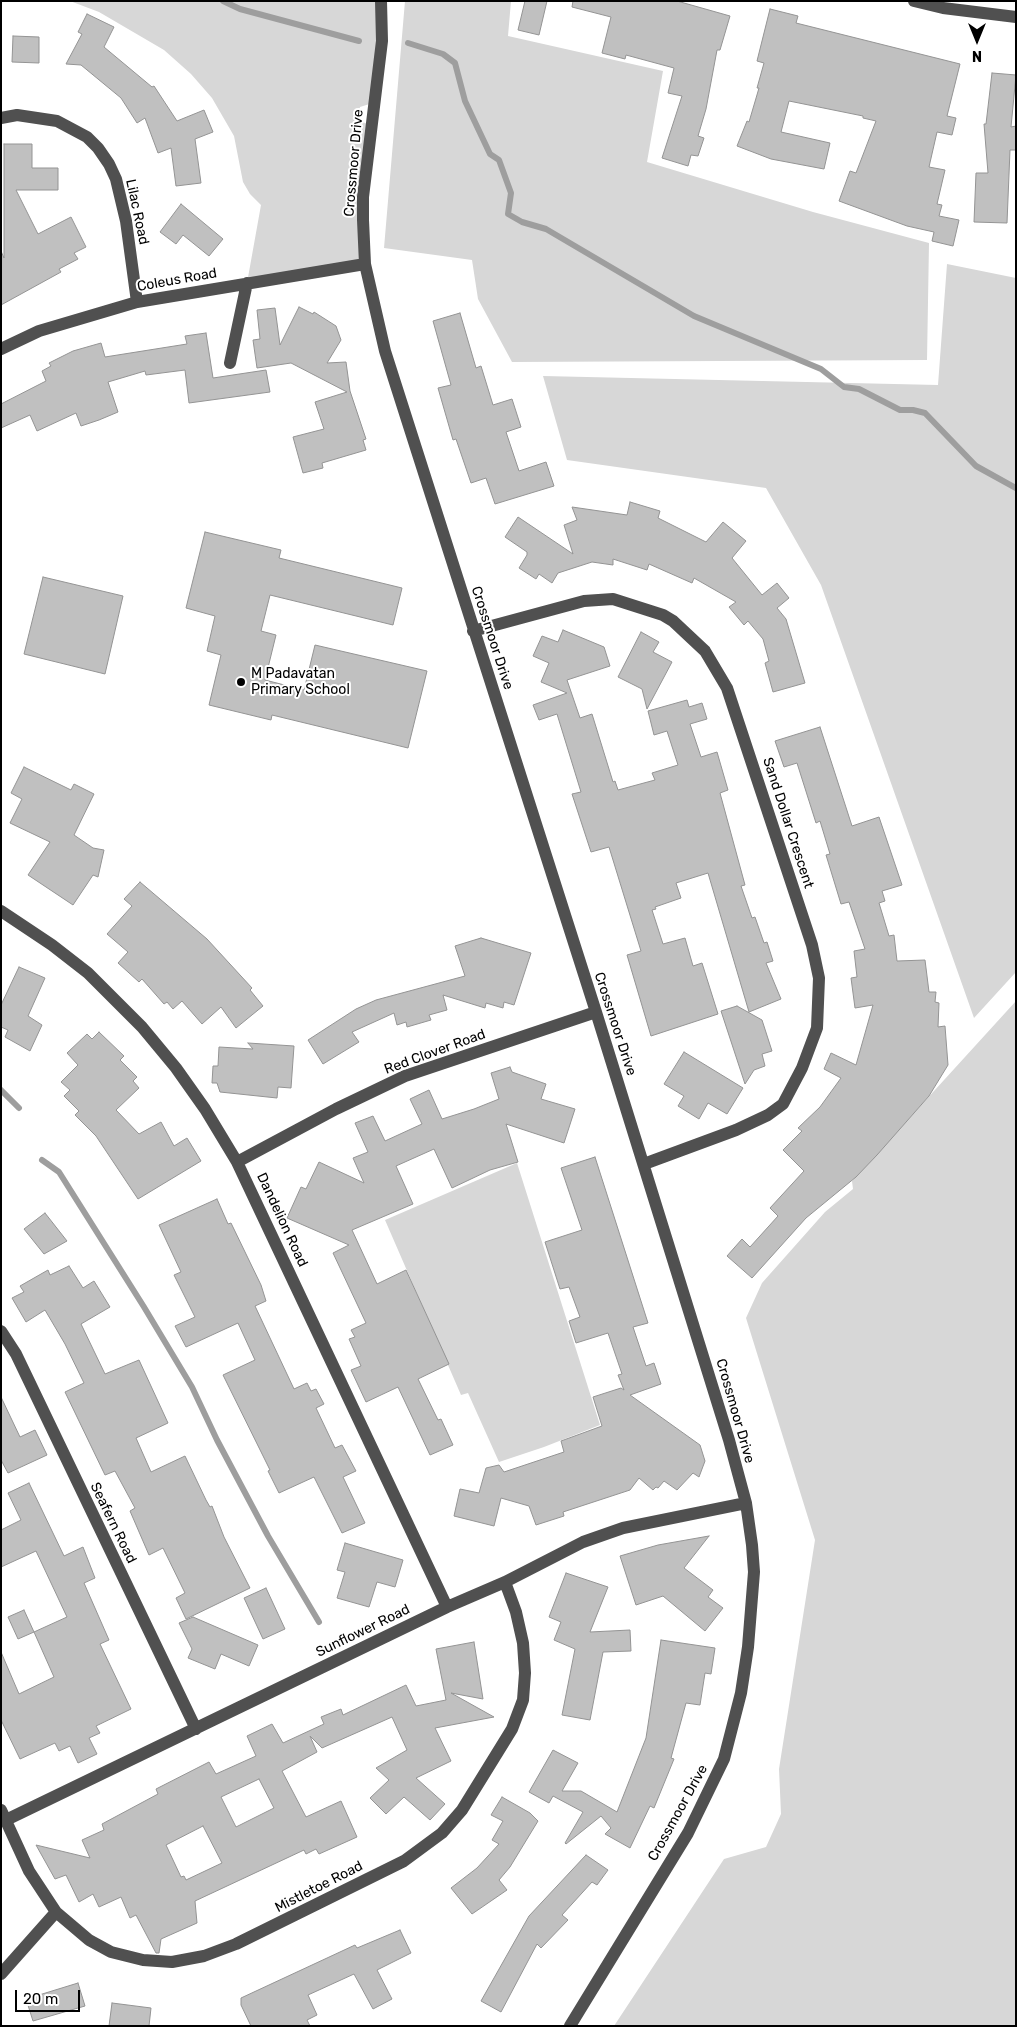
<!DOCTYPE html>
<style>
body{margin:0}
#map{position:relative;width:1017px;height:2027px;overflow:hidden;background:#fff;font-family:Rubik,sans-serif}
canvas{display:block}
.frame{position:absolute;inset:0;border:2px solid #000;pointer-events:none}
.north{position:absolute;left:952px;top:15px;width:50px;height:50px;-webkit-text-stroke:4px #fff;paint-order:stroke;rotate:180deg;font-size:14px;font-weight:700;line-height:20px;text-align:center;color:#000}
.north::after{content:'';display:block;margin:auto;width:18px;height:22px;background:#000;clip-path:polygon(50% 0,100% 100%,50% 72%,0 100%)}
.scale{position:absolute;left:15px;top:1990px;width:65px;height:22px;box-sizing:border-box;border:2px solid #000;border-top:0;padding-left:6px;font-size:15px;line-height:18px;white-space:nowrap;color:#000;-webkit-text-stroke:4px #fff;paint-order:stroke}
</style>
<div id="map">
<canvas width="1017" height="2027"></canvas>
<div class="frame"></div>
<div class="north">N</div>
<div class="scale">20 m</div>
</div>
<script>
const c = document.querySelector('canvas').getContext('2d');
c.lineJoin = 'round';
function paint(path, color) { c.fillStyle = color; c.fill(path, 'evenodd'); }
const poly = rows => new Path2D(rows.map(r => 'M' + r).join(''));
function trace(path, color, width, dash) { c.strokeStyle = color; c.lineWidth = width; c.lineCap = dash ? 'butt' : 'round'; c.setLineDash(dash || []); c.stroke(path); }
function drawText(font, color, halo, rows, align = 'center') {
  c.font = font + ' Rubik,sans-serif'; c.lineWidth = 4; c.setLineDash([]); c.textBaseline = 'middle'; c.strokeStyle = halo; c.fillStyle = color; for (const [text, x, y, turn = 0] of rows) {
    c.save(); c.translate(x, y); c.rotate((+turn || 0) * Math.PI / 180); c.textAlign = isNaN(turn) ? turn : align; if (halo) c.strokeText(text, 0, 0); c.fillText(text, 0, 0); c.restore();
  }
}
const green = poly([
 [70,1,382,1,379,101,360,107,357,119,375,128,370,171,365,264,247,283,261,205,250,194,243,182,234,136,212,98,191,74,164,50,99,12],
 [405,1,511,1,508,36,663,71,647,162,813,212,929,243,927,360,512,362,478,299,472,260,384,248],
 [947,264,1016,278,1016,972,974,1018,821,585,766,488,567,460,543,376,938,385],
 [1016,1001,1016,2026,614,2026,724,1859,766,1847,781,1814,779,1769,815,1540,746,1318,762,1283,825,1212,853,1189,852,1181],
 [517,1163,600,1425,544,1447,499,1462,468,1393,461,1395,385,1220]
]);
const stream = poly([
 [223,1,240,9,359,41],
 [408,43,443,54,455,63,465,101,490,154,499,160,511,193,508,214,522,222,546,229,694,316,821,369,844,387,859,389,900,410,913,410,925,413,976,466,1016,488],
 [1,1090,19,1108],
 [42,1160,59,1172,144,1307,192,1387,217,1440,268,1536,319,1622]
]);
const building = poly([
 [525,1,547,1,539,35,518,30,525,1],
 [573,1,677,1,730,16,720,50,717,50,706,109,698,136,704,138,698,156,691,155,688,166,662,158,682,96,668,93,674,68,626,55,625,59,602,53,611,17,572,7,573,1],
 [770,9,798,16,796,23,960,64,947,116,956,118,952,135,937,132,929,167,945,170,937,204,942,205,939,216,959,220,953,246,932,241,934,232,907,226,839,201,850,171,856,173,876,121,863,118,863,116,789,101,781,132,830,143,824,169,771,159,737,146,747,121,749,122,759,88,757,88,764,63,757,61,770,9],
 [87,14,114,27,104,47,152,87,154,86,177,121,204,110,213,132,195,139,201,183,176,186,171,148,158,153,145,118,137,123,121,98,81,65,66,64,82,34,78,32,87,14],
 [13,36,39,37,39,63,12,62,13,36],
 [992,73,1016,75,1011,127,1016,126,1016,150,1010,150,1007,223,974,222,976,173,988,173,984,124,986,124,992,73],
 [4,144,32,144,32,168,58,168,58,190,16,190,38,234,71,217,86,247,74,253,78,259,59,269,61,272,1,305,1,251,4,258,4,144],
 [181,204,223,239,209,256,183,235,176,244,160,232,181,204],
 [299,307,313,314,314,312,336,326,341,340,327,363,346,362,350,391,366,439,363,440,366,450,322,463,323,468,303,473,293,437,324,429,315,402,347,392,291,363,257,368,253,340,260,339,257,310,275,308,280,345,299,307],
 [460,313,476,368,481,366,493,405,512,399,521,427,506,432,519,471,546,462,554,486,495,504,486,478,471,483,456,439,453,440,438,388,451,385,433,321,460,313],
 [206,333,213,378,266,370,270,392,189,403,185,370,146,375,145,371,108,382,118,412,99,420,81,426,76,413,37,431,30,415,1,428,1,404,46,381,42,371,51,366,49,363,73,351,101,343,105,357,187,344,185,336,206,333],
 [630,502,660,511,658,518,706,542,723,522,746,541,732,558,762,595,777,583,789,598,777,608,786,619,805,683,773,692,765,663,769,661,763,639,748,621,744,625,729,607,736,602,694,578,692,583,649,564,647,570,613,559,613,565,592,562,558,573,552,583,539,574,536,579,519,568,527,555,527,552,505,537,518,517,573,554,564,525,577,520,572,507,627,515,630,502],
 [205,532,281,550,279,558,402,588,393,625,270,595,261,631,276,635,265,680,304,690,315,645,427,671,408,748,272,715,271,720,209,705,221,655,207,651,215,616,186,608,205,532],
 [43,577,123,596,105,674,24,654,43,577],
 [563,630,604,647,610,666,567,680,580,718,592,714,613,782,615,781,618,790,655,780,652,773,678,765,667,731,654,735,648,711,687,700,689,707,702,703,707,719,690,724,701,757,717,752,728,790,720,793,745,885,741,886,752,918,755,917,764,943,767,942,773,961,766,963,781,999,749,1012,708,873,676,883,681,898,655,907,656,909,652,910,663,944,685,938,693,966,702,963,718,1014,651,1036,627,955,641,951,609,847,591,852,572,794,581,792,557,714,539,720,533,705,567,693,541,682,549,663,533,656,542,636,558,642,563,630],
 [641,632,659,642,653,652,672,662,647,709,642,689,618,677,641,632],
 [820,727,852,826,879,817,902,885,882,891,885,901,879,903,889,936,894,935,897,961,925,960,929,992,936,992,935,1002,939,1003,938,1027,945,1026,948,1065,929,1096,877,1155,856,1177,806,1218,752,1278,727,1256,742,1239,750,1247,778,1216,770,1208,804,1171,783,1150,802,1131,798,1128,820,1107,841,1078,824,1069,831,1053,856,1065,873,1005,855,1008,851,978,857,977,854,951,865,949,849,902,841,904,826,855,830,854,820,821,816,823,797,763,784,767,775,741,820,727],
 [24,767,71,790,74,784,94,794,74,835,93,848,104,850,98,877,93,875,73,905,28,875,50,842,10,823,22,799,11,793,24,767],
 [140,882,207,939,252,988,250,990,263,1006,236,1028,221,1007,202,1024,182,1001,173,1009,167,1002,164,1004,142,979,139,982,118,963,128,952,107,934,132,906,124,899,140,882],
 [481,938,531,953,514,1005,504,1002,503,1008,486,1003,485,1008,443,995,447,1010,429,1015,431,1020,407,1027,406,1022,397,1025,394,1013,352,1032,359,1042,323,1064,308,1040,356,1009,376,1000,465,976,455,946,481,938],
 [19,967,45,978,28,1016,42,1025,30,1051,5,1037,8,1030,1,1027,1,1005,19,967],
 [737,1006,762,1020,772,1051,762,1054,765,1066,754,1070,745,1084,721,1011,737,1006],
 [99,1032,124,1056,120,1060,137,1077,133,1081,139,1088,116,1110,139,1134,161,1122,174,1146,187,1138,201,1161,138,1199,96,1136,75,1115,79,1111,64,1096,70,1090,61,1082,78,1065,67,1053,87,1034,92,1039,99,1032],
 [248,1043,294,1046,291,1088,278,1087,277,1098,220,1092,217,1083,212,1083,213,1066,218,1066,219,1047,253,1049,248,1043],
 [684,1052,743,1088,727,1114,708,1103,699,1119,678,1106,684,1096,664,1084,684,1052],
 [510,1067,512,1072,546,1084,541,1099,575,1109,564,1143,506,1124,518,1162,490,1170,452,1188,434,1149,396,1166,413,1204,352,1230,377,1284,406,1270,449,1364,418,1379,438,1420,441,1419,453,1445,430,1455,398,1387,366,1402,351,1370,361,1366,349,1339,355,1337,351,1330,366,1323,333,1253,349,1245,287,1218,301,1187,306,1189,319,1162,364,1183,353,1158,368,1152,355,1123,373,1116,385,1141,422,1124,410,1099,429,1090,442,1119,474,1109,499,1099,491,1073,510,1067],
 [595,1157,648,1323,633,1327,646,1366,654,1363,661,1384,630,1395,700,1445,705,1461,699,1477,693,1473,677,1490,664,1481,658,1488,656,1487,653,1490,639,1478,630,1490,563,1512,564,1516,536,1525,529,1506,501,1498,494,1526,454,1516,460,1489,479,1493,486,1468,499,1465,504,1472,564,1452,561,1441,602,1426,593,1397,621,1388,624,1390,618,1375,622,1374,608,1333,576,1343,569,1321,580,1317,569,1287,560,1289,545,1242,582,1230,561,1168,595,1157],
 [217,1199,228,1224,231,1223,261,1285,266,1301,255,1306,294,1389,307,1383,311,1391,316,1389,324,1404,316,1408,335,1448,342,1445,356,1471,343,1477,365,1523,342,1533,314,1477,279,1493,268,1471,270,1470,223,1375,255,1360,238,1323,186,1347,175,1326,195,1317,174,1275,181,1272,159,1225,217,1199],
 [45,1213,67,1241,44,1254,24,1229,45,1213],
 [69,1266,83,1288,94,1281,110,1307,81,1324,105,1374,139,1360,168,1423,136,1438,151,1472,185,1456,206,1500,210,1507,212,1506,224,1537,250,1588,186,1619,176,1598,185,1593,163,1548,149,1555,130,1511,135,1508,115,1471,105,1475,65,1392,84,1383,65,1344,45,1310,26,1322,12,1298,24,1292,20,1286,48,1270,50,1275,69,1266],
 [1,1397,20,1437,35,1430,47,1455,8,1473,1,1460,1,1397],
 [29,1483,64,1556,83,1547,95,1578,84,1583,109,1640,100,1644,131,1709,96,1726,100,1733,89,1738,97,1754,78,1763,70,1746,59,1751,55,1743,20,1759,1,1720,1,1652,19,1694,54,1677,34,1632,67,1617,36,1551,1,1567,1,1530,21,1520,8,1493,29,1483],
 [709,1536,684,1568,713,1590,708,1597,723,1608,705,1631,663,1596,636,1605,620,1556,658,1545,709,1536],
 [345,1543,403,1560,395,1587,377,1582,369,1607,337,1598,345,1572,337,1570,345,1543],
 [566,1573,608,1587,590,1632,630,1630,631,1651,603,1652,590,1720,562,1715,575,1649,554,1640,561,1622,549,1617,566,1573],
 [266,1588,285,1629,263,1639,244,1598,266,1588],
 [24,1610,34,1632,18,1639,8,1617,24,1610],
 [193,1617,258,1645,249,1666,221,1654,215,1669,188,1658,192,1649,179,1623,193,1617],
 [661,1640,715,1648,711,1674,705,1673,700,1705,686,1703,671,1758,674,1759,654,1808,650,1806,630,1848,605,1834,611,1828,601,1816,566,1844,565,1843,583,1812,553,1796,549,1803,529,1792,553,1750,578,1763,562,1791,581,1791,617,1812,646,1738,661,1640],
 [474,1642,483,1699,451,1693,494,1717,435,1728,451,1761,416,1778,445,1804,430,1820,404,1797,386,1814,370,1798,389,1780,376,1768,407,1750,392,1717,322,1748,310,1736,317,1752,282,1771,306,1817,341,1801,357,1837,319,1854,316,1849,306,1854,304,1850,195,1901,197,1923,161,1939,159,1953,156,1953,136,1915,130,1918,121,1897,99,1907,93,1894,79,1902,66,1875,55,1879,36,1845,90,1858,82,1840,104,1830,102,1824,158,1794,156,1789,209,1762,216,1774,256,1756,247,1736,272,1724,283,1743,324,1724,321,1717,341,1709,343,1715,406,1685,416,1706,446,1700,436,1649,474,1642],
 [259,1779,274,1808,236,1827,221,1797,259,1779],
 [203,1826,222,1863,186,1880,184,1876,181,1877,166,1845,203,1826],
 [502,1797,530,1813,538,1821,510,1867,499,1880,507,1890,472,1914,451,1888,477,1868,499,1844,492,1840,503,1821,491,1815,502,1797],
 [586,1855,608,1870,597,1885,592,1882,562,1915,568,1920,541,1948,537,1944,501,2012,481,2001,529,1916,586,1855],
 [400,1930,411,1953,377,1970,392,1999,373,2009,354,1974,308,1995,317,2015,307,2020,310,2026,251,2026,241,2005,241,1998,355,1945,357,1948,400,1930],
 [78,1983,85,2006,33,2021,26,1999,78,1983],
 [112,2003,151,2008,149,2026,109,2026,112,2003]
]);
const minor = poly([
 [381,1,382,41,363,197,363,220,365,264,385,351,596,1012,729,1440,746,1503,752,1545,754,1572,748,1647,741,1693,724,1759,688,1833,570,2026],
 [914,1,943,8,1016,17],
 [1,118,17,115,57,121,87,137,98,148,109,164,116,179,126,221,137,302],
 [1,349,39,331,137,302,365,264],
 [230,363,247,283],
 [473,631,584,601,613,599,663,615,673,621,705,651,727,688,812,945,819,978,817,1028,802,1068,783,1104,768,1115,736,1130,644,1164],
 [1,911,52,945,88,973,142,1027,176,1068,205,1109,237,1162,447,1607],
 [237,1162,336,1109,405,1076,596,1012],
 [1,1331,16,1354,196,1729],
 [1,1810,29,1871,56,1912,89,1940,111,1952,143,1960,172,1962,204,1956,236,1944,404,1861,442,1833,462,1810,512,1729,523,1700,525,1673,523,1643,516,1612,505,1582],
 [6,1820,447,1607,505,1582,583,1542,623,1528,746,1503],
 [1,1974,56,1912]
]);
const markers = [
 [241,682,5,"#000"]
];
const streetNames = [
 ["Crossmoor Drive",354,163,-85],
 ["Lilac Road",137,212,78],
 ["Coleus Road",177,280,-10],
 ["Crossmoor Drive",492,638,72],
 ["Sand Dollar Crescent",788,823,72],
 ["Crossmoor Drive",615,1024,72],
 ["Red Clover Road",435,1052,-20],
 ["Dandelion Road",282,1220,65],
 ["Crossmoor Drive",735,1411,74],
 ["Seafern Road",113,1523,64],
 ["Sunflower Road",363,1631,-26],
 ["Crossmoor Drive",678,1813,-61],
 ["Mistletoe Road",319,1887,-27]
];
const poiNames = [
 ["M Padavatan",251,674],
 ["Primary School",251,690]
];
paint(green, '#d7d7d7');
trace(stream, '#9e9e9e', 6);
paint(building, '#c0c0c0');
trace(building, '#949494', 1);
trace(minor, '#505050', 12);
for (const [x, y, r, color] of markers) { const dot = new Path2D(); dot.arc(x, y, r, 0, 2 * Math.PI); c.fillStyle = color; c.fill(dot); trace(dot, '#fff', 2); }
drawText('14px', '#000', '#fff', streetNames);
drawText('14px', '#000', '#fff', poiNames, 'left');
</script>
